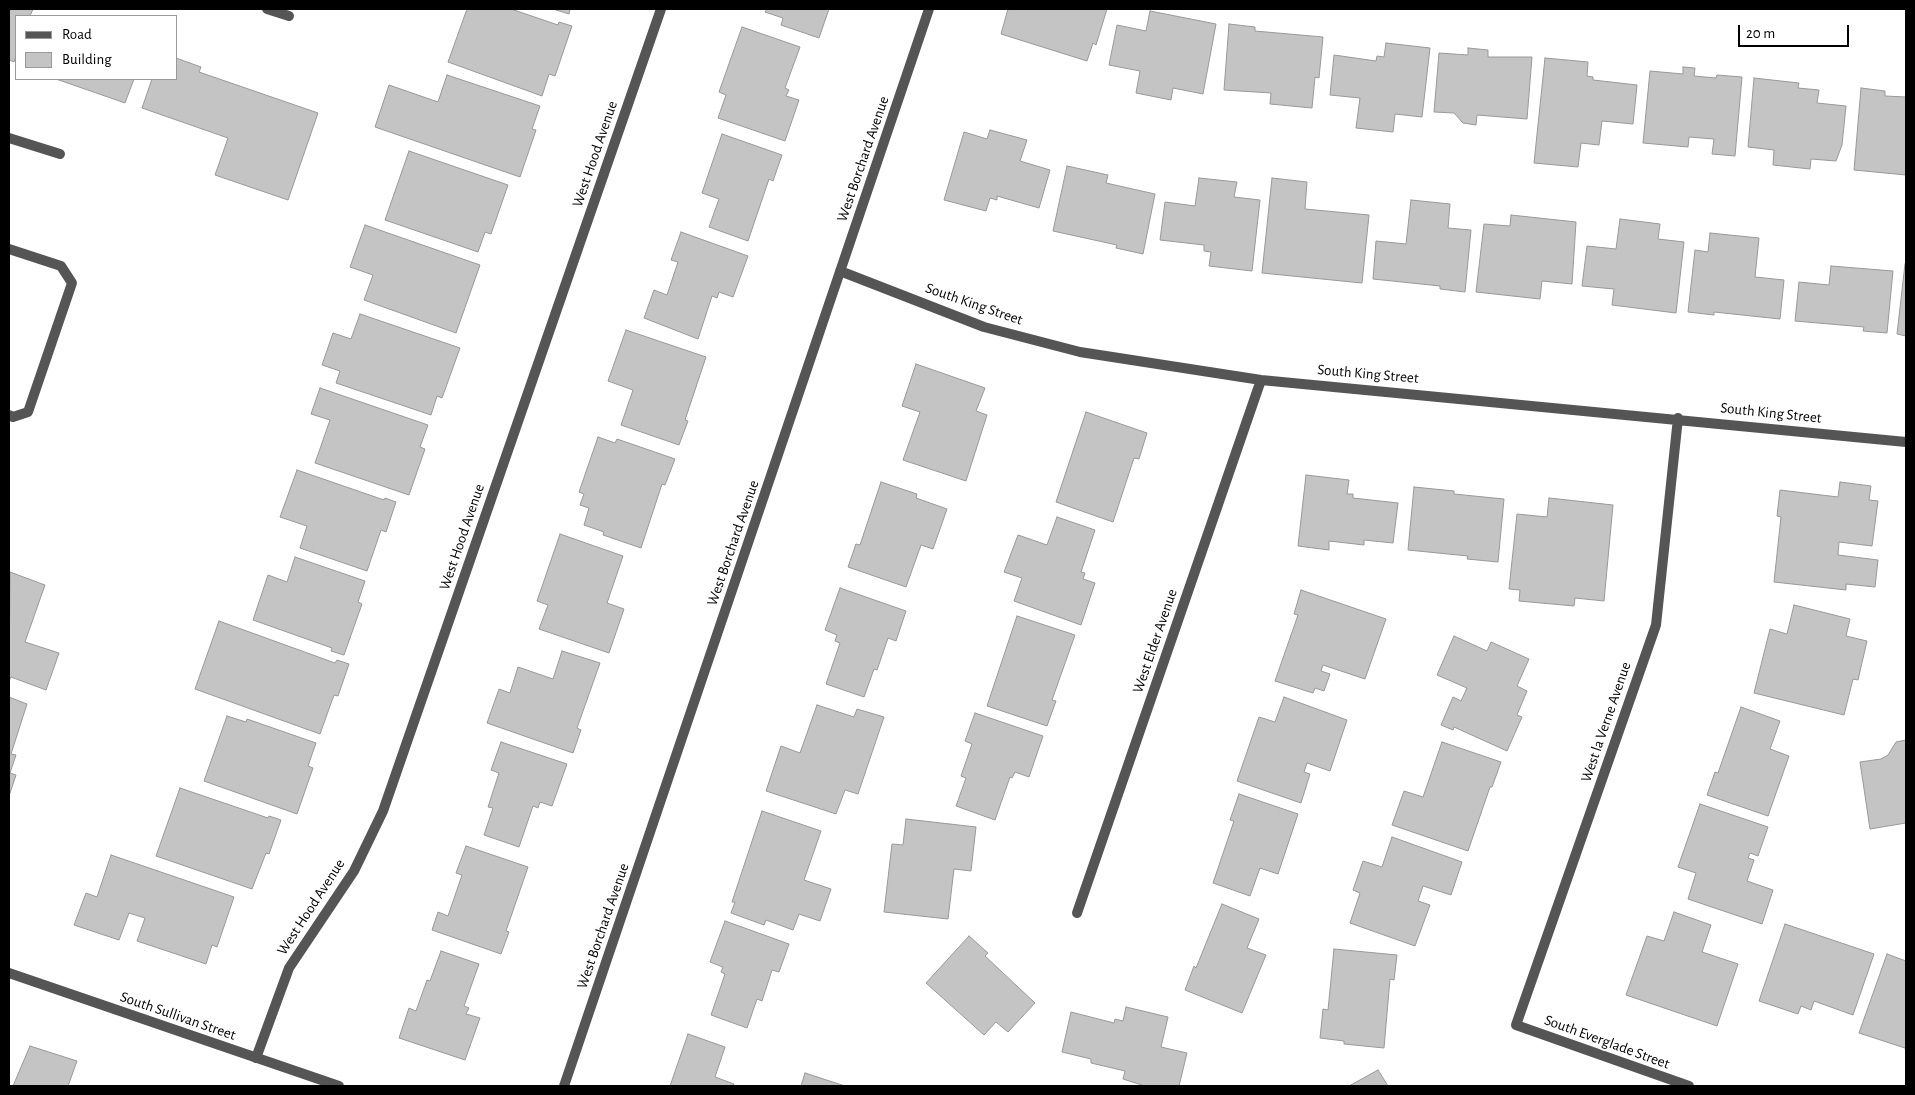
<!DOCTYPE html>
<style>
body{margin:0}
#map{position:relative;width:1915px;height:1095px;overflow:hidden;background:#fff;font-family:"Alegreya Sans",sans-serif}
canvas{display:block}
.frame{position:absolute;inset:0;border:10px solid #000;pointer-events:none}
.legend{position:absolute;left:15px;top:15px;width:162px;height:65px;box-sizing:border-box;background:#fff;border:1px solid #999;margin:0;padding:6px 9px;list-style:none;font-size:15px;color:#000}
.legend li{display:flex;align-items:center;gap:10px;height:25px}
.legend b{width:25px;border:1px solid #999}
.scale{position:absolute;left:1738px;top:25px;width:111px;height:22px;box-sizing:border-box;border:2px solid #000;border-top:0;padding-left:6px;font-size:15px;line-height:18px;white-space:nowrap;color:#000;-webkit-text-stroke:4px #fff;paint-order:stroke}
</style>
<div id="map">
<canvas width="1915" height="1095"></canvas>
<div class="frame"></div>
<ul class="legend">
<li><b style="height:6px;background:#555"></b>Road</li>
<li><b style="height:14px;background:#c4c4c4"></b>Building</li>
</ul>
<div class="scale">20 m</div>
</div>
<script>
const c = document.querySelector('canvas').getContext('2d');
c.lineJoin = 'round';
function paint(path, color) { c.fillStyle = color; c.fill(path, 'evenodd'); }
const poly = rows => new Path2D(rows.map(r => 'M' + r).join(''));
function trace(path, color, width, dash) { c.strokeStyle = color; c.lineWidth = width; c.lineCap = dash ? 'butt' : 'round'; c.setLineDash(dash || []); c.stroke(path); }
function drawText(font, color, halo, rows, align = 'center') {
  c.font = font + ' "Alegreya Sans",sans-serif'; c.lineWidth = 4; c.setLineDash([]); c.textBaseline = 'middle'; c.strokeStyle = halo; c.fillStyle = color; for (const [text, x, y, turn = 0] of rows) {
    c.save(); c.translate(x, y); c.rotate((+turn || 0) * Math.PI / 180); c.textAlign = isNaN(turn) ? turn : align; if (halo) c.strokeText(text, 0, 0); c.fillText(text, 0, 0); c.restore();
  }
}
const building = poly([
 [9,9,33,9,30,16,16,16,16,56,14,62,9,60,9,9],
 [467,9,511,9,558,25,559,22,572,26,555,76,549,74,542,96,448,62,467,9],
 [553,9,570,9,569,14,553,9],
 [767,9,829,9,819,38,781,25,783,18,765,12,767,9],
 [1008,9,1107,9,1096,45,1093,43,1087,61,1001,34,1008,9],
 [1150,11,1216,24,1203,94,1173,88,1171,100,1136,93,1140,71,1109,65,1117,25,1146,31,1150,11],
 [1229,24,1255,27,1255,31,1323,37,1319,78,1315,77,1312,108,1270,104,1271,93,1224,90,1229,24],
 [742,27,800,47,785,88,789,90,786,96,799,100,785,141,718,118,726,95,719,92,742,27],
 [1386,43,1430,48,1422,117,1395,114,1393,132,1356,128,1360,98,1330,95,1334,55,1376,61,1377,56,1384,57,1386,43],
 [1468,48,1488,50,1488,57,1532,57,1527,119,1477,115,1476,125,1463,123,1454,113,1434,112,1439,53,1468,55,1468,48],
 [176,58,201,67,199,72,318,113,288,200,215,175,228,138,142,108,152,79,176,79,176,58],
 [1545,58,1588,62,1587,76,1593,77,1593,80,1637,85,1633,124,1602,121,1599,145,1581,143,1578,167,1534,163,1545,58],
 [1683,67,1695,68,1694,76,1716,78,1717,75,1742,77,1735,156,1712,154,1714,139,1689,137,1688,147,1643,143,1650,71,1683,74,1683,67],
 [447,75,540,106,532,129,536,130,520,177,375,127,389,85,438,102,447,75],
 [1754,78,1799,83,1798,88,1819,90,1817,103,1846,106,1842,145,1836,161,1811,159,1810,169,1773,165,1774,150,1748,147,1754,78],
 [56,79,134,79,125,103,56,79],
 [1861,88,1885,91,1885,96,1906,97,1906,175,1854,170,1861,88],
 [990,130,1027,140,1020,161,1050,170,1039,208,997,196,997,200,990,198,986,211,944,200,964,132,987,139,990,130],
 [722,134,782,155,773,181,769,179,748,241,709,227,719,199,702,193,722,134],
 [409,151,508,185,491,234,485,232,478,252,385,220,409,151],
 [1067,166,1108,175,1106,183,1155,194,1143,254,1116,248,1117,245,1053,231,1067,166],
 [1199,178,1237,182,1234,197,1260,200,1252,271,1209,266,1211,252,1204,251,1204,245,1160,240,1165,202,1195,206,1199,178],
 [1272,178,1307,182,1305,209,1369,215,1362,283,1262,273,1272,178],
 [1411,200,1450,204,1448,228,1471,230,1465,292,1440,289,1440,286,1373,279,1376,241,1406,244,1411,200],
 [1511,215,1576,222,1572,284,1542,281,1540,299,1476,292,1484,224,1510,226,1511,215],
 [1620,219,1660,224,1658,239,1684,242,1676,313,1612,305,1614,289,1582,286,1587,246,1616,249,1620,219],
 [365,225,480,265,456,333,364,300,373,275,350,267,365,225],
 [681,232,748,256,733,297,719,292,717,298,712,296,698,339,644,318,654,290,667,295,678,262,671,260,681,232],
 [1710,233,1759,238,1755,277,1784,280,1780,319,1714,312,1714,315,1688,312,1695,250,1708,252,1710,233],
 [1905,264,1906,265,1906,336,1897,334,1905,264],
 [1831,266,1893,271,1887,333,1863,331,1864,327,1795,321,1799,282,1829,285,1831,266],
 [360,314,460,348,442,398,437,396,431,415,336,383,340,371,322,365,333,333,351,339,360,314],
 [626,330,706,357,685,420,688,421,679,445,621,425,633,390,608,381,626,330],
 [916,364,985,388,976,411,987,415,966,481,903,460,920,412,902,406,916,364],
 [320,388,428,425,420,447,425,449,409,495,315,463,330,420,311,414,320,388],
 [1086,412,1147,433,1139,459,1134,458,1113,522,1056,502,1086,412],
 [598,437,615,443,617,439,675,459,665,485,662,484,641,548,603,535,604,532,584,525,589,508,580,505,584,494,579,492,598,437],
 [297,470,384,500,385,498,396,502,386,532,381,530,367,571,300,548,307,526,280,517,297,470],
 [1306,475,1349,480,1347,494,1353,494,1353,498,1398,503,1393,543,1364,540,1364,545,1329,541,1329,550,1298,546,1306,475],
 [881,482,917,494,916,498,947,509,933,549,921,545,906,587,848,567,856,544,860,545,881,482],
 [1840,482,1871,486,1869,500,1878,501,1872,546,1839,542,1838,555,1878,560,1875,587,1846,584,1846,590,1774,582,1781,517,1777,516,1780,490,1838,497,1840,482],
 [1414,487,1454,491,1454,494,1504,499,1498,562,1467,559,1468,556,1408,550,1414,487],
 [1549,498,1613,505,1604,601,1575,598,1574,606,1519,601,1520,590,1509,589,1517,514,1547,517,1549,498],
 [1057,517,1095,530,1081,572,1085,573,1083,579,1095,583,1081,625,1014,601,1022,578,1004,572,1018,535,1047,545,1057,517],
 [560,534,623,556,607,603,624,609,609,653,539,629,548,605,537,601,560,534],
 [295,557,365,581,358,602,362,604,344,655,331,651,332,648,253,620,268,575,287,582,295,557],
 [10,572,45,585,25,642,59,653,46,690,11,677,9,681,10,572],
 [840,588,906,611,896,641,888,638,877,670,874,669,864,697,826,684,840,643,835,641,837,635,825,630,840,588],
 [1301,590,1386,619,1365,679,1323,665,1321,671,1330,674,1324,691,1315,688,1313,693,1275,681,1298,615,1294,614,1301,590],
 [1794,605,1850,619,1846,636,1867,641,1858,680,1853,679,1844,715,1754,693,1770,629,1787,634,1794,605],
 [1017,616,1075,635,1052,700,1056,701,1047,726,987,706,1017,616],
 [219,621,335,663,337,660,349,664,338,696,334,695,320,734,195,689,219,621],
 [1454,636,1487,651,1491,642,1529,659,1517,686,1527,691,1517,715,1522,717,1507,751,1454,727,1453,730,1441,725,1453,697,1461,701,1467,688,1437,675,1454,636],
 [562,651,600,663,577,728,581,730,573,753,487,723,499,689,510,693,518,667,553,679,562,651],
 [9,697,27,704,11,754,16,755,10,773,16,775,9,796,9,697],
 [1284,697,1347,720,1330,771,1307,763,1304,772,1310,774,1301,803,1237,781,1259,717,1275,722,1284,697],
 [817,705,854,717,857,709,884,717,858,794,845,790,836,814,766,791,781,746,800,753,817,705],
 [1741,707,1780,721,1770,749,1789,756,1768,816,1707,795,1715,772,1718,773,1741,707],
 [975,713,1043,736,1029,777,1015,772,1012,778,1010,777,995,820,956,806,966,778,961,776,972,744,965,741,975,713],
 [227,716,246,722,247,719,316,743,308,766,313,768,297,814,204,781,227,716],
 [1906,740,1906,823,1870,829,1860,762,1881,759,1888,755,1896,742,1906,740],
 [501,742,567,764,552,806,540,802,538,808,533,806,519,847,484,835,493,808,488,807,499,773,491,770,501,742],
 [1442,742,1501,762,1492,787,1490,787,1468,851,1392,825,1404,791,1423,797,1442,742],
 [180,788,268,818,269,816,281,820,269,854,266,853,252,889,156,856,180,788],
 [1239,794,1298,814,1278,874,1260,868,1250,896,1213,883,1234,821,1230,820,1239,794],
 [1700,804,1768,827,1758,856,1750,853,1748,858,1754,860,1747,881,1773,890,1762,924,1688,899,1696,873,1678,867,1700,804],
 [762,811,821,831,804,880,831,889,820,921,799,914,793,930,766,920,764,925,731,913,735,902,732,902,762,811],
 [906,819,976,827,971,871,954,869,948,919,884,912,892,844,903,845,906,819],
 [1392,837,1462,862,1451,895,1423,886,1418,901,1430,905,1415,946,1350,923,1360,893,1353,890,1363,861,1382,867,1392,837],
 [466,846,528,867,506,931,509,932,501,954,432,930,438,912,448,916,462,875,456,873,466,846],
 [111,855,234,897,217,947,212,945,206,964,137,941,145,918,129,913,119,940,74,925,86,893,97,897,111,855],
 [1222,904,1259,919,1247,948,1266,955,1242,1013,1185,990,1194,966,1196,968,1222,904],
 [1674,912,1711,925,1702,952,1738,964,1717,1026,1626,995,1647,936,1664,941,1674,912],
 [725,921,789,944,779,972,772,970,762,1001,757,999,747,1028,711,1015,725,974,721,972,723,967,710,962,725,921],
 [1785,924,1874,954,1853,1015,1814,1001,1811,1010,1801,1006,1798,1014,1759,1001,1785,924],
 [969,936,988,953,985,956,1035,1003,1008,1032,996,1022,984,1035,926,983,969,936],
 [1334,949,1397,955,1394,980,1390,979,1384,1048,1344,1044,1344,1041,1320,1038,1323,1009,1328,1010,1334,949],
 [441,951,479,964,464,1006,469,1008,466,1014,480,1018,465,1060,399,1038,409,1008,416,1011,427,980,430,981,441,951],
 [1887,954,1906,961,1906,1052,1905,1048,1859,1033,1887,954],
 [1126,1007,1168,1017,1161,1047,1187,1053,1179,1086,1145,1086,1123,1079,1125,1071,1091,1063,1091,1059,1062,1052,1071,1012,1114,1023,1115,1019,1123,1021,1126,1007],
 [688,1034,725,1047,715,1077,734,1084,733,1086,670,1086,688,1034],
 [30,1046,77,1061,68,1086,13,1086,30,1046],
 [1378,1070,1388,1086,1349,1086,1378,1070],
 [805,1073,845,1086,801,1086,805,1073]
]);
const service = poly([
 [267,9,289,16],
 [9,138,60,154],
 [9,249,61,266,72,283,28,412,13,417,9,415]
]);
const minor = poly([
 [840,271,984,327,1080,352,1261,380,1906,442],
 [1678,418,1656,625,1516,1025,1689,1086],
 [1077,913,1261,380],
 [256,1058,289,968,354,871,383,811,661,9],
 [564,1086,929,9]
]);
const tertiary = poly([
 [9,973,339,1086]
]);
const streetNames = [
 ["West Hood Avenue",595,154,-71],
 ["West Borchard Avenue",863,159,-71],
 ["South King Street",974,304,19],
 ["South King Street",1368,374,5],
 ["South King Street",1771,413,6],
 ["West Hood Avenue",462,537,-71],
 ["West Borchard Avenue",733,543,-71],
 ["West Elder Avenue",1155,641,-71],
 ["West la Verne Avenue",1606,722,-71],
 ["West Hood Avenue",311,907,-57],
 ["West Borchard Avenue",603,926,-71],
 ["South Sullivan Street",178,1016,19],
 ["South Everglade Street",1607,1042,20]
];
paint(building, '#c4c4c4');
trace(building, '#999', 1);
trace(service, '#555', 10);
trace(minor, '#555', 10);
trace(tertiary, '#555', 10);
drawText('15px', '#000', '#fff', streetNames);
</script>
